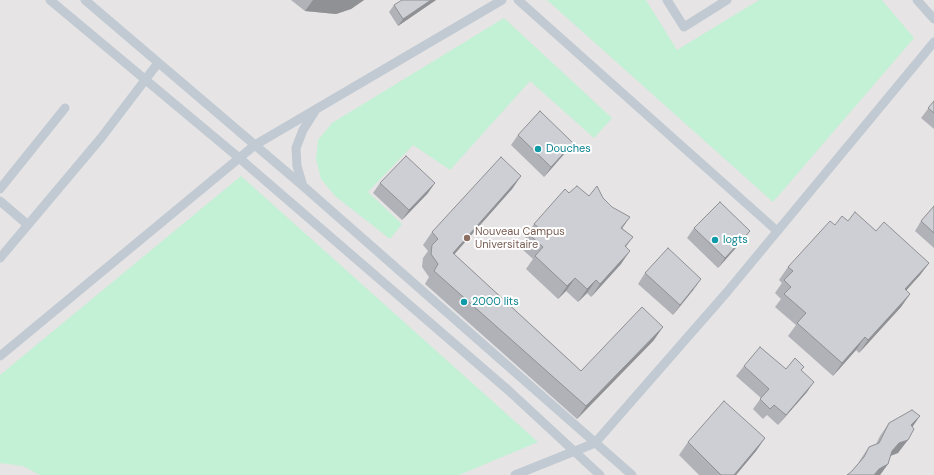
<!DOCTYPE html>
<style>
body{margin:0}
canvas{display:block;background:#f5f3f3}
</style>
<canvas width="934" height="475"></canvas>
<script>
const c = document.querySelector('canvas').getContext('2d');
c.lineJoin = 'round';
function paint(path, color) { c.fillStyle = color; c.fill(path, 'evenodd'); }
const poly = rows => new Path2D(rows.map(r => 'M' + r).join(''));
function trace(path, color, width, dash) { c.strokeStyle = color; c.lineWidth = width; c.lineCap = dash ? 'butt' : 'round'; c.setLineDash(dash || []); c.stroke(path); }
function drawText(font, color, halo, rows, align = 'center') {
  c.font = font + ' "DM Sans",sans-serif'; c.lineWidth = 4; c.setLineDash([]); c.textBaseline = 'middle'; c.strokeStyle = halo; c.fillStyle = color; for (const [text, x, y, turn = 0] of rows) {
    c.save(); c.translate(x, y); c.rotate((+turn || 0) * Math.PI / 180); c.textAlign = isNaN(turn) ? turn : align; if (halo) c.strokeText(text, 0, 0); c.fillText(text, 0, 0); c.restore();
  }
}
const education = poly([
 [0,0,934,0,934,475,0,475]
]);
const green = poly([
 [547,0,646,0,677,50,759,0,882,0,914,38,773,202],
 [504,18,612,118,594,138,530,81,450,170,413,145,368,192,402,224,390,239,335,196,321,179,316,159,318,140,332,123],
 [241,176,538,442,459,475,40,475,23,466,0,463,0,375]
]);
const lane = poly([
 [50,0,238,157,508,390,600,475],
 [85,0,303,186,632,475],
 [518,0,776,230],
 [667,0,684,27,727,0],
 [917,0,934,19],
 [303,186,297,166,296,148,303,130,315,111],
 [0,189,65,108],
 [0,201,28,225],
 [0,258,101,138,158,63],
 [0,356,255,145,502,0],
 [515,475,595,443,727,292,934,42]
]);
const wall = poly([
 [291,0,364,0,351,9,336,14,305,11],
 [436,0,398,26,389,12,394,5],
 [934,101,934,129,921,118],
 [518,135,565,153,544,177,511,145],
 [521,176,512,189,454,254,581,371,654,340,577,419,425,284,429,277,422,267,423,258,428,251,423,245,432,232],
 [380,183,428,193,402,220,373,193],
 [569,193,603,198,622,228,633,237,626,247,621,264,591,297,587,293,578,302,566,291,558,299,526,269,533,259,522,249,528,240,525,237,534,224],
 [934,206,934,248,915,231,921,221],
 [848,221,929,263,920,275,906,290,910,294,901,307,859,353,856,350,833,376,788,336,796,325,775,307,781,299,775,293,782,283,779,280,788,267,835,225],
 [694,228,750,231,742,241,718,268,687,238],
 [645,273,694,289,673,315,638,284],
 [744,366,786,369,802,371,807,392,778,425,767,415,763,419,753,409,761,398,736,376],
 [889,423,912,427,898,453,890,456,888,464,880,475,847,475,851,472,858,464,860,460,869,447,876,444,880,436],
 [765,438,756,451,736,475,699,475,679,455,688,442]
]);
const shadedWall = poly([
 [313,0,364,0,351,9,336,14,305,11],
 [431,0,436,0,398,26,403,19],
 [573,143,565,153,544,177,551,167],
 [521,176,512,189,444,266,453,253],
 [435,183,428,193,402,220,409,210],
 [630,217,621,230,621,228],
 [750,231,742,241,718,268,725,258],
 [630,251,621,264,591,297,600,284],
 [929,263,920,275,896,302,905,289],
 [575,278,566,291,558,299,567,286],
 [701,279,694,289,673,315,680,305],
 [596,280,587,293,578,302,587,289],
 [910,294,901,307,859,353,868,340],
 [663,327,654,340,577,419,586,406],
 [865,337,856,350,833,376,842,363],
 [814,382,807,392,778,425,786,415],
 [920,416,911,429,911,425],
 [765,438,756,451,736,475,734,475],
 [908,440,898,453,890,456,892,451,899,443],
 [888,464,880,475,874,475,879,469]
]);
const building = poly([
 [402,0,431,0,403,19,394,5,402,0],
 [934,101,934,113,928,108,934,101],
 [540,111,573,143,551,167,518,135,540,111],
 [406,156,435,183,409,210,380,183,406,156],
 [501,157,521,176,453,253,581,371,642,307,663,327,586,406,434,271,438,264,431,254,432,245,438,239,432,232,501,157],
 [577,186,589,196,597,186,603,198,612,207,630,217,621,228,633,237,625,246,630,251,600,284,596,280,587,289,575,278,567,286,535,256,543,247,531,236,539,228,534,224,565,189,569,193,577,186],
 [720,202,750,231,725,258,694,228,720,202],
 [934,206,934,233,921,221,934,206],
 [855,212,876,231,884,222,929,263,905,289,910,294,868,340,865,337,842,363,797,323,806,313,784,294,791,287,784,280,793,271,788,267,830,221,835,225,842,216,848,221,855,212],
 [668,248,701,279,680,305,645,273,668,248],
 [760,347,786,369,795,358,804,367,801,370,814,382,786,415,774,405,770,409,760,399,769,389,744,366,760,347],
 [724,401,765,438,734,475,721,475,688,442,724,401],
 [912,410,920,416,911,425,914,429,908,440,899,443,892,451,888,464,879,469,874,475,847,475,851,472,864,457,869,447,879,443,889,423,912,410]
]);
const markers = [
 [538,149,4,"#0f9aa8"],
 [467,238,4,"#8d6e63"],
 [715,240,4,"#0f9aa8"],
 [464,302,4,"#0f9aa8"]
];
const cultureNames = [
 ["Douches",546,149],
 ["logts",723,240],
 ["2000 lits",472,302]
];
const educationNames = [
 ["Nouveau Campus",475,232],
 ["Universitaire",475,245]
];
paint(education, '#e6e4e5');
paint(green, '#c3f1d5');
trace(lane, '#c1cad2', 9);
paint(wall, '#b0b2b7');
paint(shadedWall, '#909195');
paint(building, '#cdcfd5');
trace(building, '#909195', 1);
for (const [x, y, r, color] of markers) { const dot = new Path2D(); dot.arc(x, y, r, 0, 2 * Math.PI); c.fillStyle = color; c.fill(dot); trace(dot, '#fff', 1.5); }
drawText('11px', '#0d838f', '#fff', cultureNames, 'left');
drawText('11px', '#785e54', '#fff', educationNames, 'left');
</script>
